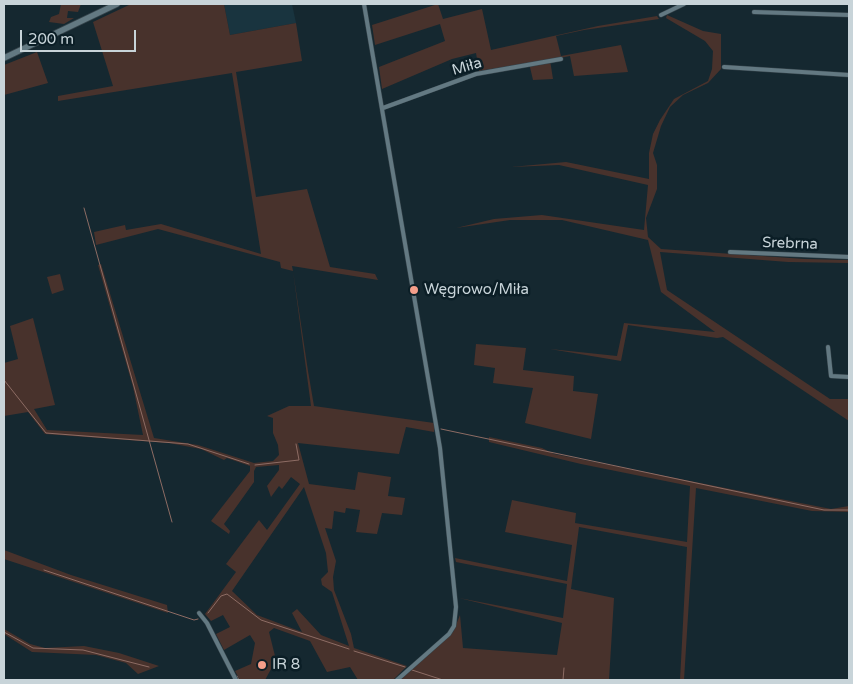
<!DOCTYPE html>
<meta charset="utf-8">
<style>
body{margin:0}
#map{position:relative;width:853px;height:684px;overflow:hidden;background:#152830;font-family:"Varela Round",sans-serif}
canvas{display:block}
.frame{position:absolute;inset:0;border:5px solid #c8d4d9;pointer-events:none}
.scale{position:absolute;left:20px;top:30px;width:116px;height:22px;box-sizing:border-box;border:2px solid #c8d4d9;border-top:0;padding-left:6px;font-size:15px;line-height:18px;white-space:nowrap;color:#c8d4d9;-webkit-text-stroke:4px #0b1e26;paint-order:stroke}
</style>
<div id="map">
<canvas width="853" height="684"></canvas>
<div class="frame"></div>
<div class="scale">200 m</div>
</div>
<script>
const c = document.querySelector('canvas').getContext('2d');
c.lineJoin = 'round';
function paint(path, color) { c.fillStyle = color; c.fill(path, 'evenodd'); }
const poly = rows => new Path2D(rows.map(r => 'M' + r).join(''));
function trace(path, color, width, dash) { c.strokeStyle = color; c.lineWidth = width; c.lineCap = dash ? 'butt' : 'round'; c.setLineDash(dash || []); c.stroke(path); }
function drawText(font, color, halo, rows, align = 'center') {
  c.font = font + ' "Varela Round",sans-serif'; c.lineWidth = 5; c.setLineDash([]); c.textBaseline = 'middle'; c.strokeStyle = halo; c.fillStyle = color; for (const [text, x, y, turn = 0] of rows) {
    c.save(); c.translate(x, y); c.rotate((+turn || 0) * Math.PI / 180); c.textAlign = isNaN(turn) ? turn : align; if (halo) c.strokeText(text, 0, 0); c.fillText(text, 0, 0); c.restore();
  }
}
const built = poly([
 [224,4,292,4,296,23,230,35]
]);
const green = poly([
 [61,4,81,4,78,12,68,11,67,18,74,18,64,24,49,22,51,17,59,14],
 [131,4,224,4,230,35,296,23,302,61,236,72,256,197,307,189,330,267,375,274,378,280,292,266,293,271,308,371,314,406,434,423,434,432,406,427,399,454,298,443,309,484,355,490,358,472,391,477,388,496,405,498,402,515,382,513,377,534,356,532,360,510,346,508,345,513,334,511,332,529,325,528,336,561,333,577,334,590,351,634,354,648,407,666,393,680,358,680,350,667,327,672,310,641,274,628,269,632,276,660,265,680,240,680,235,671,251,664,255,643,250,635,224,650,216,634,230,627,223,615,211,621,205,614,236,572,226,564,259,520,267,530,300,484,291,477,282,489,279,486,271,497,267,486,279,470,279,465,256,467,254,471,254,482,224,524,230,531,229,534,211,521,250,471,250,466,227,458,224,460,201,449,169,443,45,434,28,412,4,416,4,363,18,359,10,326,33,318,55,405,34,409,47,430,143,435,133,387,98,265,101,264,154,438,198,445,254,463,273,461,279,455,278,445,273,433,273,418,267,416,289,406,311,406,293,271,281,268,280,262,158,229,96,245,94,232,125,225,126,230,161,224,261,254,232,73,58,101,58,96,113,86,93,22],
 [304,487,326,553,328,572,321,579,322,585,332,592,349,646,321,635,297,609,292,613,302,632,257,615,232,591],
 [438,4,443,19,482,9,491,50,598,26,657,16,659,19,584,30,556,36,561,56,621,45,628,72,574,76,570,56,550,60,553,79,533,80,529,63,479,71,476,53,452,59,382,89,379,67,445,41,440,24,375,45,372,25],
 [667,15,703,31,721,34,721,69,708,83,683,95,670,107,661,126,653,153,657,165,657,189,646,218,648,237,661,249,805,259,849,260,849,263,788,262,660,252,667,290,830,399,849,399,849,421,723,337,717,338,628,325,621,361,550,349,617,356,624,323,715,332,661,292,648,240,562,220,510,220,456,228,494,219,542,215,644,230,648,185,559,165,511,167,566,162,649,179,649,153,653,134,660,120,674,99,708,81,712,69,713,51,705,41,666,18],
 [37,52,48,83,4,95,4,65],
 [60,274,64,290,52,294,47,277],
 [476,344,526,348,523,370,574,376,573,391,598,394,591,439,525,423,533,388,493,383,495,368,474,365],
 [489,437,542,448,554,454,831,509,849,506,849,512,812,511,696,488,684,680,680,680,687,547,579,527,571,589,614,598,609,680,400,680,453,632,460,615,463,648,557,655,562,623,459,598,563,618,567,584,456,562,455,558,567,581,572,545,505,532,512,500,576,513,575,523,687,542,690,486,581,464,489,442],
 [4,550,71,575,167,605,168,613,4,559],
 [4,629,30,644,45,648,84,646,119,653,159,666,138,674,126,663,96,655,32,652,4,634]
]);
const stream = poly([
 [84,208,172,522],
 [4,380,46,433,188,444,249,464],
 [441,429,824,510,849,510],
 [255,465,299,460,296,444],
 [44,570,194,620,198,619],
 [208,613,221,596,227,594,261,620,349,649],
 [4,632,33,648,83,650,149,667],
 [354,651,405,667],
 [412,670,443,680],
 [237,676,239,680],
 [563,680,564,668]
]);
const minor = poly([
 [364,4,440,448,456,607,454,626,449,634,397,680],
 [754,12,849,15],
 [661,15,684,4],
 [724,67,849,75],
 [383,108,476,74,561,59],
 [730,252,849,257],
 [828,347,831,376,849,377],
 [199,613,207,623,236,680]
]);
const secondary = poly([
 [4,58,117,4]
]);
const markers = [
 [414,290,5,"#f49e8a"],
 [262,665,5,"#f49e8a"]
];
const streetNames = [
 ["Miła",467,67,-16],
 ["Srebrna",790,244,2]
];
const poiNames = [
 ["Węgrowo/Miła",424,290],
 ["IR 8",272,665]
];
paint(built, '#19343f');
paint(green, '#48322c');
trace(stream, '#8d6c64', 1);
trace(minor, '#35434a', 5);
trace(secondary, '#35434a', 7);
trace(minor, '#637982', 4);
trace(secondary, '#637982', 5.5);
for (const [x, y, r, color] of markers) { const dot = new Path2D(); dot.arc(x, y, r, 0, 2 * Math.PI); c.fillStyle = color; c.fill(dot); trace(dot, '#0b1e26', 2); }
drawText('15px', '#c8d4d9', '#0b1e26', streetNames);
drawText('15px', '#c8d4d9', '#0b1e26', poiNames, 'left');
</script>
